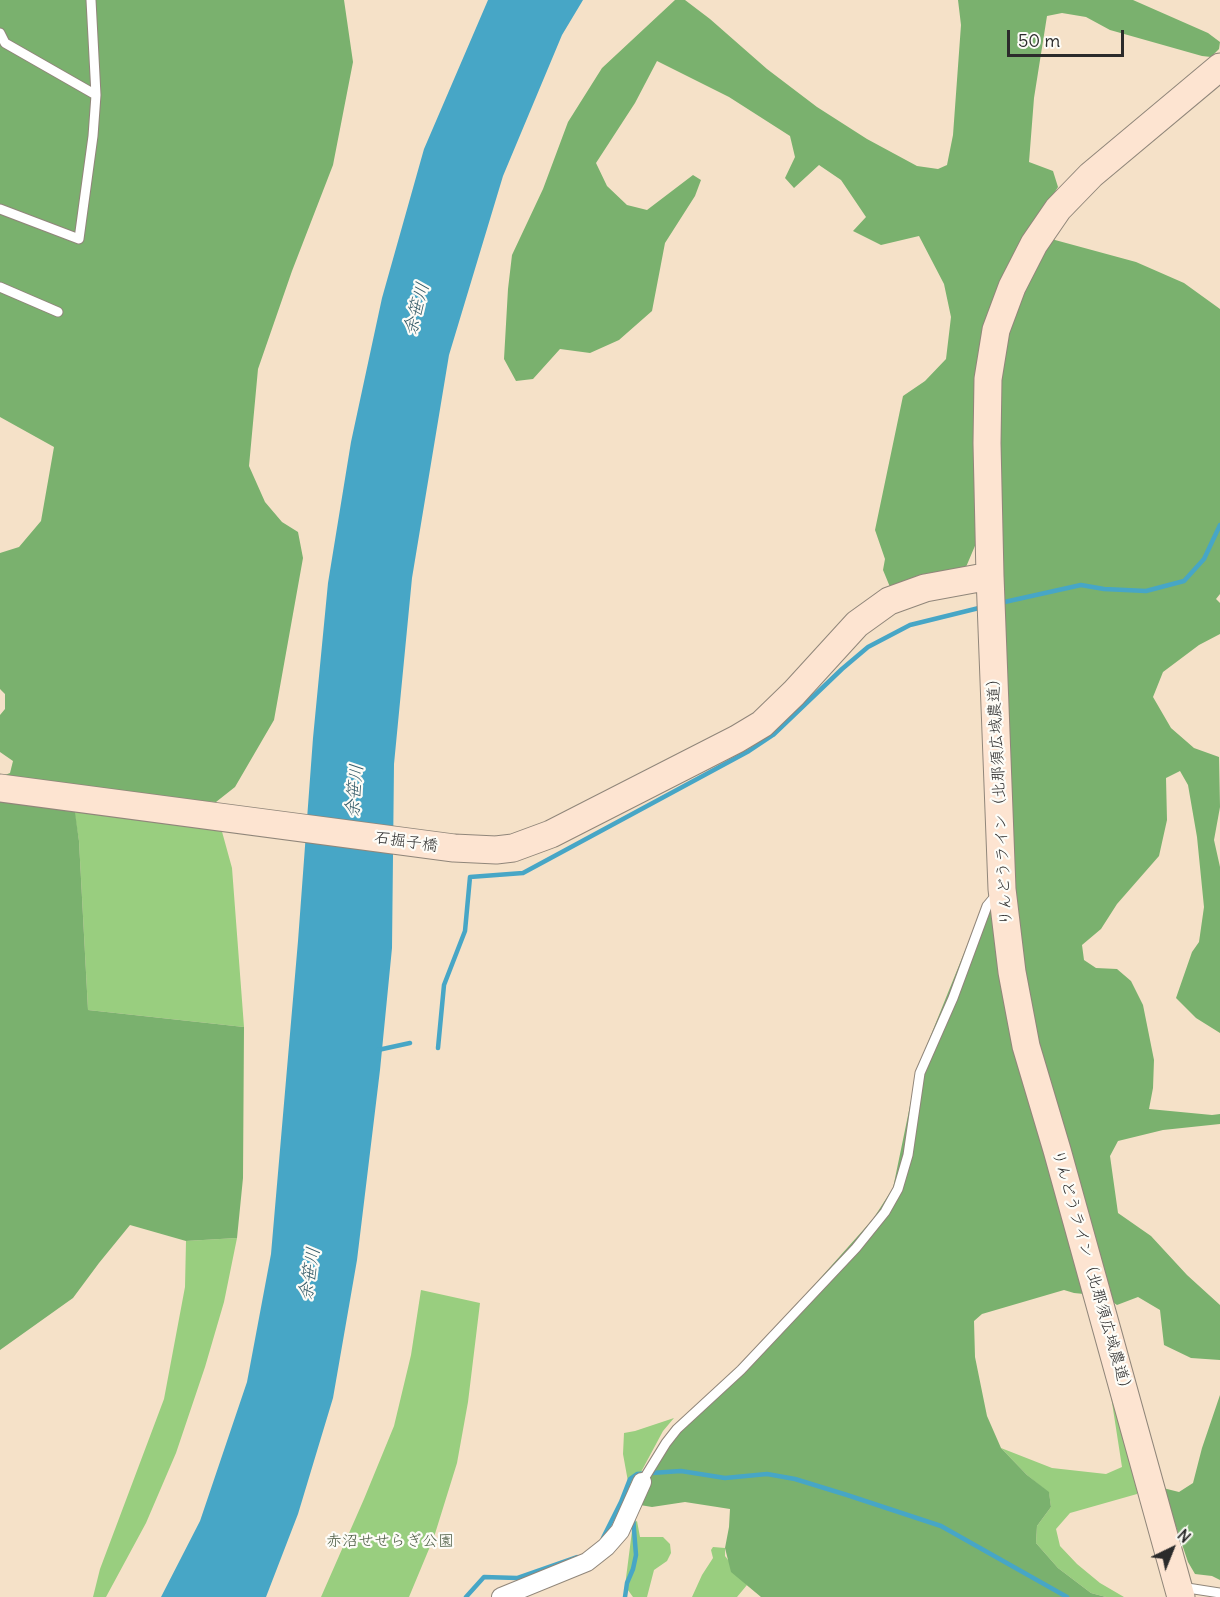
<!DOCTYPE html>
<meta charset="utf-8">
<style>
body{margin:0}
#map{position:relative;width:1220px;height:1597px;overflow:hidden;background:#f5e1c8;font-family:Delius,sans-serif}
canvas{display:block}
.north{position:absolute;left:1142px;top:1519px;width:60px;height:60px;-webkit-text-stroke:4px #fdfcf7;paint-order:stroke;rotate:43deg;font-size:16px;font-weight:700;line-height:24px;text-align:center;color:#2b2b2b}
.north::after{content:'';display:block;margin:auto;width:21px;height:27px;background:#2b2b2b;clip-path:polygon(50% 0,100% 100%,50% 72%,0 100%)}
.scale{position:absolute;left:1007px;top:30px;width:117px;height:27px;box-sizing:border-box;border:3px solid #2b2b2b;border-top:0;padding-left:8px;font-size:18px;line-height:21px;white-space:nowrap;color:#2b2b2b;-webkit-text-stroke:4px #fdfcf7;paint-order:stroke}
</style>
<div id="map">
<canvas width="1220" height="1597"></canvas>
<div class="north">N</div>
<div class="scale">50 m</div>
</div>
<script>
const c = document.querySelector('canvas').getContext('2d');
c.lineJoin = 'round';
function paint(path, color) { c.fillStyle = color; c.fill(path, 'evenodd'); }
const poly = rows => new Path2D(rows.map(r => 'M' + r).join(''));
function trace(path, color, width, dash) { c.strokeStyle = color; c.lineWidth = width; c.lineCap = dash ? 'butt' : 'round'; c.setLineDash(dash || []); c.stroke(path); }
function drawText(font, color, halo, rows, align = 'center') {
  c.font = font + ' Delius,"Klee One",sans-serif'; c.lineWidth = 4.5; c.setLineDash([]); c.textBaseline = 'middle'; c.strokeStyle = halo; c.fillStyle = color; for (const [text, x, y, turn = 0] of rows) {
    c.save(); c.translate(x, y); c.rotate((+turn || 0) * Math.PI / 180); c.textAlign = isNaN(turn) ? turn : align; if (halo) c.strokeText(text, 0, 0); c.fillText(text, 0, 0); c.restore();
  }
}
const green = poly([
 [74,810,221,828,232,868,244,1027,88,1010,79,841],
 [237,1238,224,1302,205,1367,176,1453,146,1523,106,1597,93,1597,100,1569,164,1399,185,1287,186,1241],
 [421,1290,480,1303,468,1402,457,1463,434,1537,409,1597,321,1597,364,1499,394,1426,411,1355],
 [1111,1396,1138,1486,1137,1494,1070,1513,1056,1529,1060,1546,1077,1564,1100,1583,1124,1597,1106,1597,1091,1593,1058,1568,1036,1543,1037,1526,1051,1507,1049,1493,1027,1475,1001,1448,1052,1468,1106,1474,1122,1467],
 [674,1418,663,1431,633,1487,629,1487,623,1454,624,1433,635,1431],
 [637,1521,640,1537,663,1537,670,1544,671,1553,667,1561,654,1570,647,1597,633,1597,625,1586,633,1523],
 [713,1547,725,1548,725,1556,747,1585,737,1597,692,1597,702,1575,713,1558,711,1550]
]);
const forest = poly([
 [0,0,344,0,353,62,333,165,292,271,258,369,249,466,265,502,282,522,298,532,303,558,274,720,235,787,216,802,123,799,72,791,79,841,88,1010,244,1027,243,1178,237,1238,186,1241,130,1225,99,1263,73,1298,0,1350,0,777,10,773,13,761,0,752,0,715,5,709,5,694,0,689,0,553,19,547,41,521,54,447,0,417],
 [675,0,685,0,710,19,767,69,817,107,867,139,917,166,938,169,947,165,953,135,961,25,958,0,1133,0,1208,33,1220,42,1219,49,1211,57,1202,56,1110,30,1086,17,1062,13,1047,16,1034,98,1029,162,1053,171,1058,187,1043,211,1040,228,1055,240,1136,262,1184,283,1220,309,1220,594,1216,599,1220,603,1220,634,1199,645,1163,672,1153,697,1171,728,1194,748,1219,757,1220,807,1214,840,1220,867,1220,1033,1196,1018,1176,998,1192,952,1199,942,1204,907,1197,837,1188,785,1180,771,1166,778,1167,820,1159,856,1117,904,1101,929,1082,945,1084,960,1096,968,1117,969,1131,981,1143,1005,1154,1060,1153,1088,1149,1109,1212,1115,1220,1114,1220,1124,1163,1130,1118,1141,1110,1156,1118,1213,1151,1236,1187,1275,1220,1305,1220,1360,1191,1358,1164,1345,1160,1310,1138,1297,1117,1305,1104,1296,1074,1293,1064,1290,982,1314,974,1321,975,1357,987,1416,1001,1448,1027,1475,1049,1492,1051,1507,1037,1526,1036,1543,1058,1568,1091,1593,1106,1597,761,1597,731,1572,725,1548,729,1527,730,1509,685,1502,652,1507,640,1505,652,1467,680,1432,749,1368,766,1339,873,1219,893,1188,918,1067,985,901,1005,877,980,534,966,567,890,587,883,570,885,559,875,530,903,396,925,381,946,359,951,317,944,284,919,236,881,245,853,231,866,217,841,180,819,165,794,188,785,178,795,157,790,136,729,97,657,61,635,103,596,163,607,186,627,205,647,210,693,175,701,180,695,196,665,243,652,311,619,340,590,353,560,349,533,379,516,381,504,359,508,289,512,255,543,189,568,122,602,68],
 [1220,1395,1220,1580,1212,1576,1195,1574,1188,1562,1163,1488,1179,1492,1193,1483,1202,1448]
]);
const water = poly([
 [488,0,583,0,562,35,503,176,449,355,412,578,394,764,392,948,380,1070,357,1260,333,1398,298,1514,266,1597,161,1597,200,1521,247,1382,271,1254,298,941,313,738,328,583,351,442,382,298,424,149]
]);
const stream = poly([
 [1000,603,1081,585,1104,589,1146,591,1184,581,1204,559,1220,525],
 [438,1048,444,985,465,931,470,877,523,873,749,751,773,735,842,669,868,647,910,625,983,607],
 [378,1050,410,1043],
 [603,1538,621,1502,630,1479,637,1474,681,1471,725,1478,767,1474,795,1479,847,1495,941,1526,1067,1597],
 [466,1597,484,1577,517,1578,577,1557],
 [625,1597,627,1583,633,1569,636,1555,633,1517]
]);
const lane = poly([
 [0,33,5,43,96,95],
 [0,209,79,239,93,136,96,95,91,0],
 [0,287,58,312],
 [642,1482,666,1443,677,1429,741,1370,856,1248,885,1212,898,1189,908,1155,920,1073,953,998,987,906,998,893],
 [1181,1587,1220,1593]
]);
const street = poly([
 [501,1597,587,1562,606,1547,620,1531,642,1482]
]);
const secondary = poly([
 [0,788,454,848,496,850,513,848,551,834,737,739,762,724,794,693,857,624,889,601,925,588,990,576],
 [1181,1597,1057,1150,1026,1046,1012,972,1002,889,990,576,987,443,988,379,996,330,1012,287,1034,244,1058,209,1091,175,1220,67]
]);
const streetNames = [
 ["りんどうライン（北那須広域農道）",1000,798,-93],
 ["石掘子橋",406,842,8],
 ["りんどうライン（北那須広域農道）",1092,1273,74]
];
const parkNames = [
 ["赤沼せせらぎ公園",390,1541]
];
const waterNames = [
 ["余笹川",417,309,-75],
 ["余笹川",355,791,-85],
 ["余笹川",310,1274,-81]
];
paint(green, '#99ce7f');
paint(forest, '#7ab16e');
paint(water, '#47a6c6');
trace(stream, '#47a6c6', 4.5);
trace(lane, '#90867a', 11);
trace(street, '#90867a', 20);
trace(secondary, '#90867a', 29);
trace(lane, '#fff', 9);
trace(street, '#fff', 18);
trace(secondary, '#fde4d1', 27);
drawText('16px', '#2b2b2b', '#fdfcf7', streetNames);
drawText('16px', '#4c5c44', '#fdfcf7', parkNames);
drawText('italic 18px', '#365c69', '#fdfcf7', waterNames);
</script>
